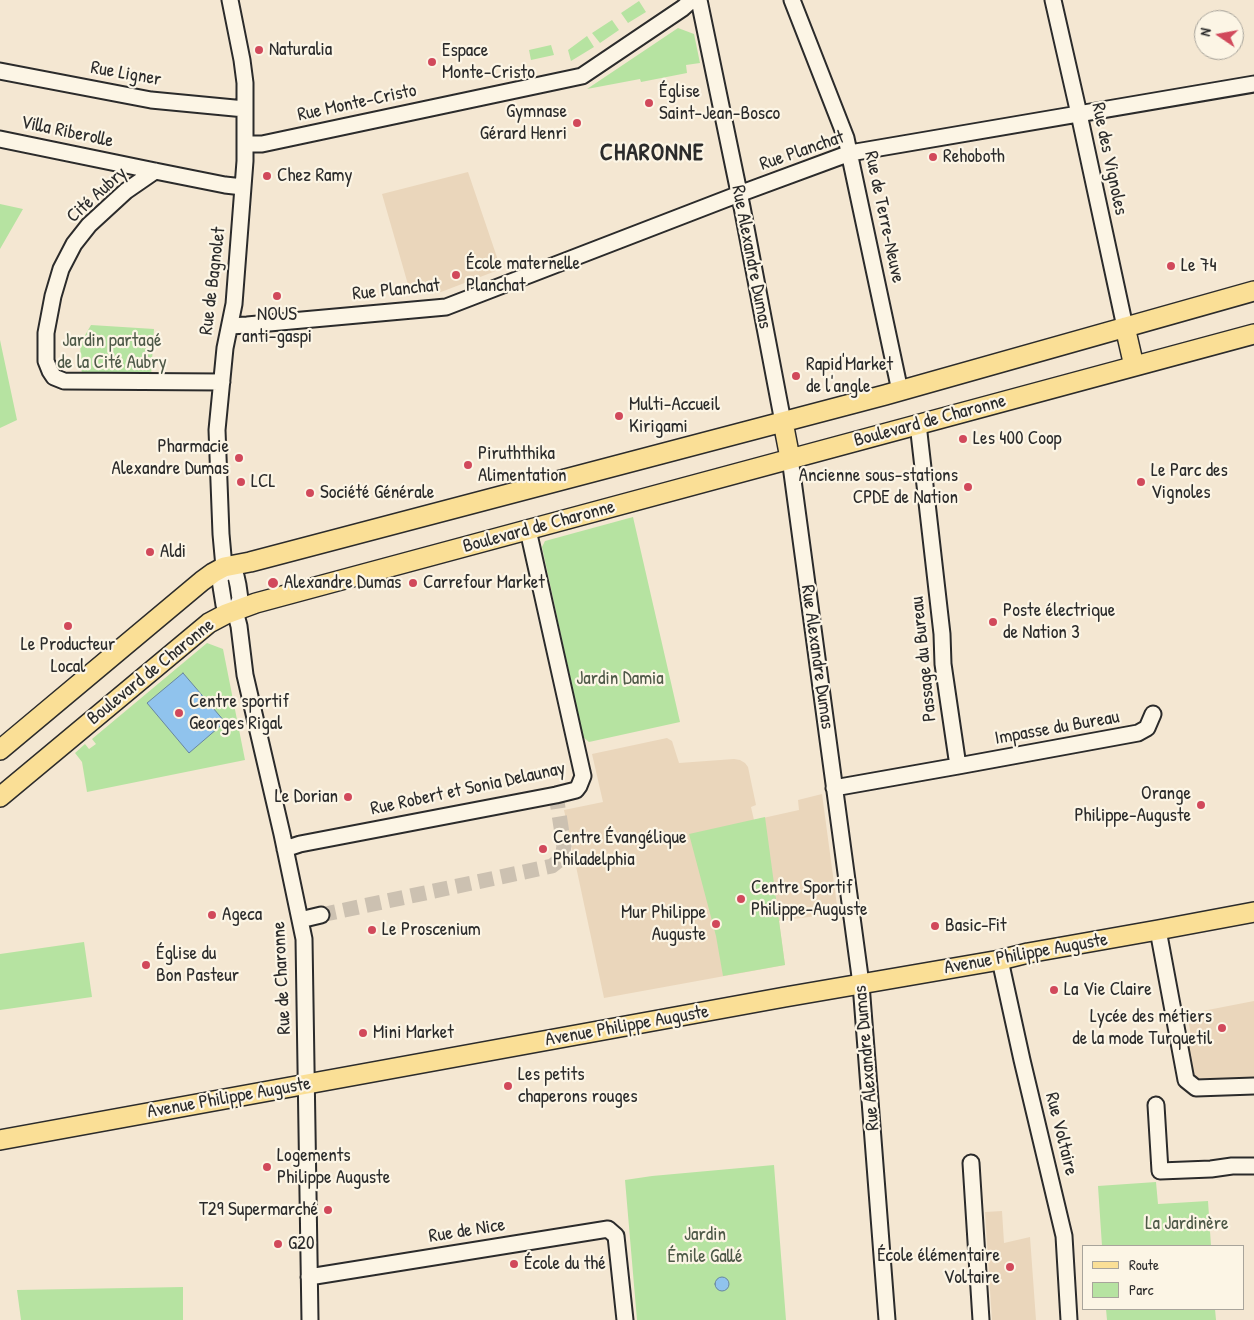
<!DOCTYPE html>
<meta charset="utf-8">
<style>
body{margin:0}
#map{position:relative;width:1254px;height:1320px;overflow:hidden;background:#f4e7d2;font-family:"Patrick Hand",sans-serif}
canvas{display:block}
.legend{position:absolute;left:1082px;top:1245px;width:162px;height:65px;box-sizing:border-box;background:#fcf5e5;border:1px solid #a8a49b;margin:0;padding:6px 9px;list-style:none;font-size:15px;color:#2b2b2b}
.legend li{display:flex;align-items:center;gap:10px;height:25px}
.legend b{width:25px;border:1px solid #a8a49b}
.north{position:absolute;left:1194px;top:10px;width:50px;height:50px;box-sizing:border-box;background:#fcf5e5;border:1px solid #a8a49b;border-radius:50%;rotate:282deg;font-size:14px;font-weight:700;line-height:20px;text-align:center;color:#2b2b2b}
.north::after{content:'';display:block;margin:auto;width:18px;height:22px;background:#d1495b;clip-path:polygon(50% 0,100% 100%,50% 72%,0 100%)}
</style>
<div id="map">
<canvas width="1254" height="1320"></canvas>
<ul class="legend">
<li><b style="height:6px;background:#fadf96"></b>Route</li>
<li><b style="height:14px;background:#b6e3a1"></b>Parc</li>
</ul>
<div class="north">N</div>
</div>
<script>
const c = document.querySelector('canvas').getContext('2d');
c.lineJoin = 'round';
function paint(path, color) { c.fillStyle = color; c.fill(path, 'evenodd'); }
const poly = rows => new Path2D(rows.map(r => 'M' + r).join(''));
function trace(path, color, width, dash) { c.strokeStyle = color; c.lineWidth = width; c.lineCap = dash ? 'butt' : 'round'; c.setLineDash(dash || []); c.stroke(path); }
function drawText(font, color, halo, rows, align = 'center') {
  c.font = font + ' "Patrick Hand",sans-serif'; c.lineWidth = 4.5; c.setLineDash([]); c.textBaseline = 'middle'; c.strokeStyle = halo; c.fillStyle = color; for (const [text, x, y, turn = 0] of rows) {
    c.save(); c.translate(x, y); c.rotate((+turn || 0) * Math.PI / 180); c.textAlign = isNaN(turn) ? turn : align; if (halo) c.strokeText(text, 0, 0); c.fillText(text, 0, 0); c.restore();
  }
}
const built = poly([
 [468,172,501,269,441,292,411,295,382,194],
 [667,738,672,741,679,763,734,759,740,760,745,763,748,767,756,805,751,807,754,820,799,810,798,800,822,794,838,913,779,921,785,965,604,998,564,810,603,802,592,754],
 [1254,1001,1254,1078,1198,1079,1193,1075,1187,1042,1192,1041,1187,1014],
 [1002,1211,1004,1243,1030,1237,1036,1320,992,1320,985,1212]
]);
const green = poly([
 [639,1,646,12,628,23,621,13],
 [612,20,619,30,600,43,592,33],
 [678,28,694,34,700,63,686,65,687,73,641,82,640,79,587,89],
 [587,36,594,47,571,61,568,50],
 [551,45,554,55,531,60,529,50],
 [0,204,23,209,0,249],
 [91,325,154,329,151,377,82,377,80,344],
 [0,340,17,420,0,428],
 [633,517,680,722,589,742,583,737,542,547,545,541],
 [207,643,223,649,245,760,87,792,82,762,75,753,85,744,89,749,96,744,92,739],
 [765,817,785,965,723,976,716,936,689,834],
 [84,942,92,997,0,1010,0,954],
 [774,1165,786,1320,637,1320,625,1180,652,1176],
 [1156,1182,1158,1204,1208,1201,1211,1246,1102,1246,1098,1186],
 [183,1287,183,1320,21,1320,17,1290],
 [1106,1309,1215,1309,1216,1320,1107,1320]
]);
const water = poly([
 [183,673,225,722,189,753,147,703,183,673],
 '715 1284a7 7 0 1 1 14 0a7 7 0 1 1-14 0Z'
]);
const minorTunnel = poly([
 [321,915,552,866,562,858,564,846,556,795]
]);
const minor = poly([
 [230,0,242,60,245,83,245,161,234,304,225,348,217,430,221,534,224,567,220,580,224,605,235,611],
 [699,0,742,207,783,422],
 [792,0,846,138,900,391],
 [1053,0,1079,114,1125,327],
 [0,71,151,100,245,109],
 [0,139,155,171,225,185,243,187],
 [245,144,262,144,582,76,683,8,692,0],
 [155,171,126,191,89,225,74,244,61,269,53,296,46,333,46,361,50,371,54,377,64,381,222,382],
 [230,326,247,325,446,307,739,194,850,153,1254,84],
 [790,458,861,984,887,1320],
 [224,567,236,576,238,585,240,599,235,611,239,626,245,675,282,834,304,939,310,1320],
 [958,766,1138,733,1147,728,1153,714],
 [834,788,958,766,943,664,942,634,918,424],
 [285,849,300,844,556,795,576,790,579,786,583,776,528,530],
 [300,920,321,915],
 [1158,930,1186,1080,1196,1088,1254,1086],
 [1000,960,1022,1060,1064,1236,1069,1320],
 [1156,1105,1160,1171,1211,1169,1232,1166,1254,1166],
 [971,1163,981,1320],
 [309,1277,608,1229,616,1236,625,1320]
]);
const major = poly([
 [1125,327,1134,366],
 [783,422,790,458],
 [0,750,202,581,213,573,224,567,250,562,885,395,1254,291],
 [0,797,209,623,226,614,256,603,1254,334],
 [0,1140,785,997,1000,960,1028,953,1158,930,1254,912]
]);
const markers = [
 [259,50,5,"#d1495b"],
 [432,62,5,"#d1495b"],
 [649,103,5,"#d1495b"],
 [577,123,5,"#d1495b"],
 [933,157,5,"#d1495b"],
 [267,176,5,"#d1495b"],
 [1171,266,5,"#d1495b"],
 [456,275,5,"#d1495b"],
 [277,296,5,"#d1495b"],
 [796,376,5,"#d1495b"],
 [619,416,5,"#d1495b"],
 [963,439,5,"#d1495b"],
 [239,458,5,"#d1495b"],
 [468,465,5,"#d1495b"],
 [241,482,5,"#d1495b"],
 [1141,482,5,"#d1495b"],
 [968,487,5,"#d1495b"],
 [310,493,5,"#d1495b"],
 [150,552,5,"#d1495b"],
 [273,583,6,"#d1495b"],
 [413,583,5,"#d1495b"],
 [993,622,5,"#d1495b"],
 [68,626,5,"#d1495b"],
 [179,713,5,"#d1495b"],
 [348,797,5,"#d1495b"],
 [1201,805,5,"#d1495b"],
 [543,849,5,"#d1495b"],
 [741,899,5,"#d1495b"],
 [212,915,5,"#d1495b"],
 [716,924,5,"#d1495b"],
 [935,926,5,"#d1495b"],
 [372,930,5,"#d1495b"],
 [146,965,5,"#d1495b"],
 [1054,990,5,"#d1495b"],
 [1222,1028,5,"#d1495b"],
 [363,1033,5,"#d1495b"],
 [508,1086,5,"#d1495b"],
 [267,1167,5,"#d1495b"],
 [328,1210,5,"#d1495b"],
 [278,1244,5,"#d1495b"],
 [514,1264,5,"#d1495b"],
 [1010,1267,5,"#d1495b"]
];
const poiNames = [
 ["Naturalia",269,50],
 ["Espace",442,51],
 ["Monte-Cristo",442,73],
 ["Église",659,92],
 ["Saint-Jean-Bosco",659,114],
 ["Gymnase",567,112,"right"],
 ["Gérard Henri",567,134,"right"],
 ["Rehoboth",943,157],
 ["Chez Ramy",277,176],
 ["École maternelle",466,264],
 ["Planchat",466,286],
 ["Le 74",1181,266],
 ["NOUS",277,315,"center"],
 ["anti-gaspi",277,337,"center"],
 ["Rapid'Market",806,365],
 ["de l'angle",806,387],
 ["Multi-Accueil",629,405],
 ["Kirigami",629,427],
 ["Les 400 Coop",973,439],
 ["Pharmacie",229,447,"right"],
 ["Alexandre Dumas",229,469,"right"],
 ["Piruththika",478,454],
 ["Alimentation",478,476],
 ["Le Parc des",1151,471],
 ["Vignoles",1151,493],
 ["Ancienne sous-stations",958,476,"right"],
 ["CPDE de Nation",958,498,"right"],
 ["LCL",251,482],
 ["Société Générale",320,493],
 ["Aldi",160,552],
 ["Alexandre Dumas",284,583],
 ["Carrefour Market",423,583],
 ["Poste électrique",1003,611],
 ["de Nation 3",1003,633],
 ["Le Producteur",68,645,"center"],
 ["Local",68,667,"center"],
 ["Centre sportif",189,702],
 ["Georges Rigal",189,724],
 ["Orange",1191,794,"right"],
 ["Philippe-Auguste",1191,816,"right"],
 ["Le Dorian",338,797,"right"],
 ["Centre Évangélique",553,838],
 ["Philadelphia",553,860],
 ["Centre Sportif",751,888],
 ["Philippe-Auguste",751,910],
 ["Mur Philippe",706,913,"right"],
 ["Auguste",706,935,"right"],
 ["Ageca",222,915],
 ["Basic-Fit",945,926],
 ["Le Proscenium",382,930],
 ["Église du",156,954],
 ["Bon Pasteur",156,976],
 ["La Vie Claire",1064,990],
 ["Lycée des métiers",1212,1017,"right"],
 ["de la mode Turquetil",1212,1039,"right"],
 ["Mini Market",373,1033],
 ["Les petits",518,1075],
 ["chaperons rouges",518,1097],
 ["Logements",277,1156],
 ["Philippe Auguste",277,1178],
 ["T29 Supermarché",318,1210,"right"],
 ["G20",288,1244],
 ["École élémentaire",1000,1256,"right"],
 ["Voltaire",1000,1278,"right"],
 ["École du thé",524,1264]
];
const streetNames = [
 ["Rue Ligner",126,74,10],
 ["Rue Monte-Cristo",357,103,-12],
 ["Villa Riberolle",67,132,12],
 ["Rue Planchat",802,151,-19],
 ["Rue des Vignoles",1109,159,78],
 ["Cité Aubry",97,195,-42],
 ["Rue de Terre-Neuve",884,217,78],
 ["Rue Alexandre Dumas",751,257,79],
 ["Rue de Bagnolet",213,281,-83],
 ["Rue Planchat",396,290,-6],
 ["Boulevard de Charonne",930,421,-15],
 ["Boulevard de Charonne",539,527,-15],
 ["Rue Alexandre Dumas",817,657,82],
 ["Passage du Bureau",924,659,-96],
 ["Boulevard de Charonne",151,672,-39],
 ["Impasse du Bureau",1057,728,-10],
 ["Rue Robert et Sonia Delaunay",468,789,-12],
 ["Avenue Philippe Auguste",1026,954,-10],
 ["Rue de Charonne",282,978,-93],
 ["Avenue Philippe Auguste",627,1026,-10],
 ["Rue Alexandre Dumas",867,1058,-95],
 ["Avenue Philippe Auguste",229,1098,-10],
 ["Rue Voltaire",1061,1134,76],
 ["Rue de Nice",467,1231,-9]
];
const parkNames = [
 ["Jardin partagé",112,341],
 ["de la Cité Aubry",112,363],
 ["Jardin Damia",620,679],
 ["La Jardinère",1187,1224],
 ["Jardin",705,1235],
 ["Émile Gallé",705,1257]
];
const districtNames = [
 ["CHARONNE",652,154]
];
paint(built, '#ead6bb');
paint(green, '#b6e3a1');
paint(water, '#90c3ed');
trace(water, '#68869f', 1);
trace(minorTunnel, '#ccc1b1', 15, [15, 8]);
trace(minor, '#2b2b2b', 19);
trace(major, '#2b2b2b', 22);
trace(minor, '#fcf5e5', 15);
trace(major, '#fadf96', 19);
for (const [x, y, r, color] of markers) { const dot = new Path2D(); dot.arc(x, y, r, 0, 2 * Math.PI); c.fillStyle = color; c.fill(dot); trace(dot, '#fcf5e5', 2); }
drawText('19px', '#2b2b2b', '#fcf5e5', poiNames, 'left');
drawText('19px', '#2b2b2b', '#fcf5e5', streetNames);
drawText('19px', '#4e5948', '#fcf5e5', parkNames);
c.letterSpacing = '1px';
drawText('bold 24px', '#2b2b2b', '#fcf5e5', districtNames);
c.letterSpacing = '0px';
</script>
